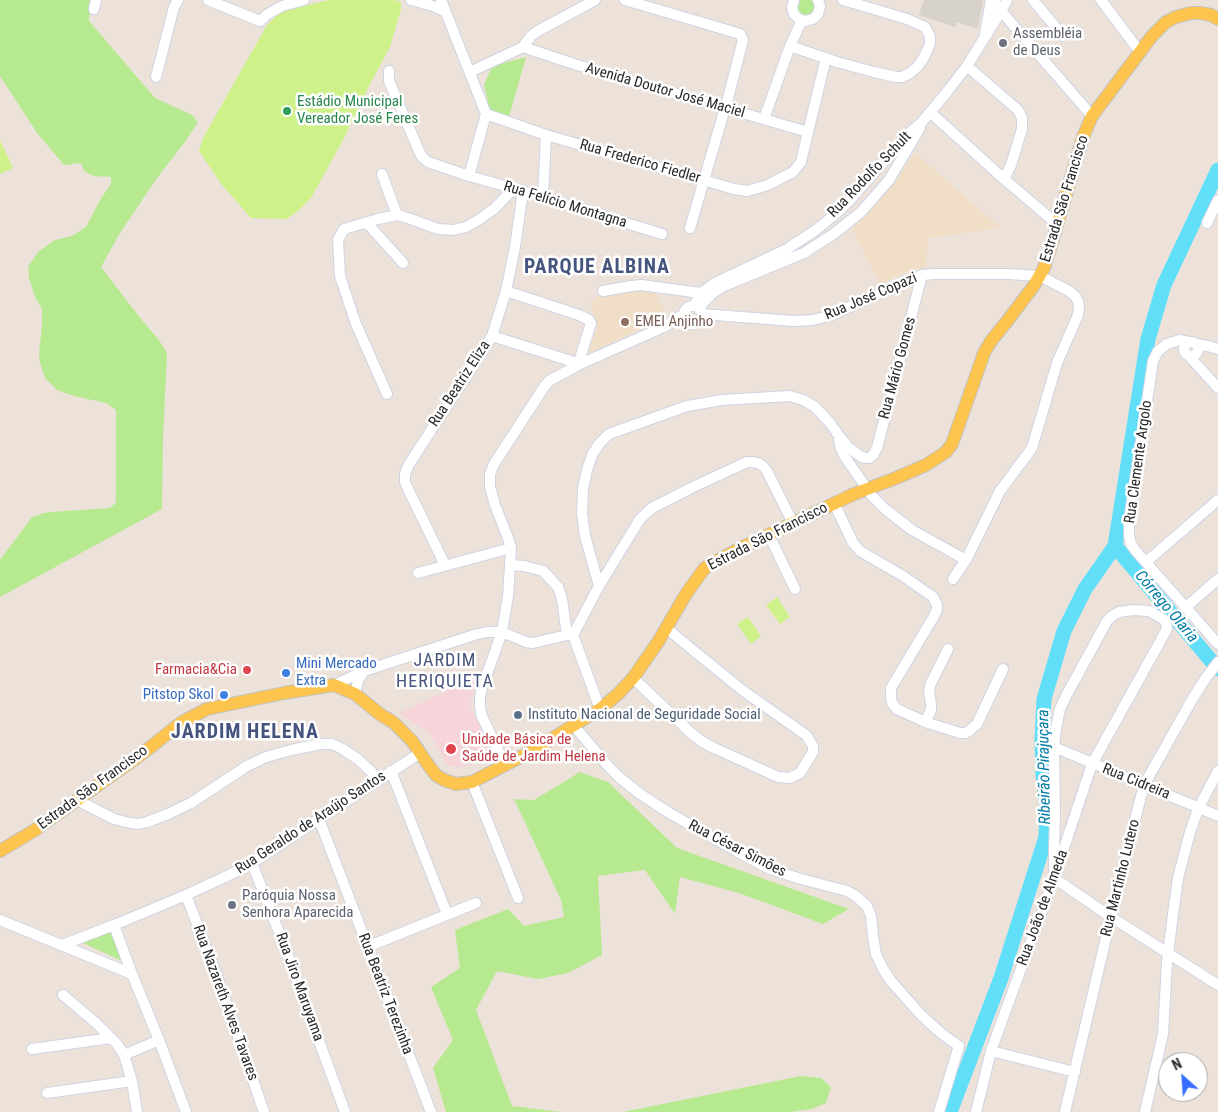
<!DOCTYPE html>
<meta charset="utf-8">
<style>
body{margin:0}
#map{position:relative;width:1218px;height:1112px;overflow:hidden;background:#ede2d9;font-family:"Roboto Condensed",sans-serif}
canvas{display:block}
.north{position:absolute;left:1158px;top:1052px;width:50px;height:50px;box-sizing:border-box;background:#fff;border:1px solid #a9a9a9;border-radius:50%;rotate:334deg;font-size:14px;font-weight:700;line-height:20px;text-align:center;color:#292929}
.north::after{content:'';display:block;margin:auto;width:18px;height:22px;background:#346dff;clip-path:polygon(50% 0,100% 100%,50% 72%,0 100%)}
</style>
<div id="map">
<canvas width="1218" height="1112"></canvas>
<div class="north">N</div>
</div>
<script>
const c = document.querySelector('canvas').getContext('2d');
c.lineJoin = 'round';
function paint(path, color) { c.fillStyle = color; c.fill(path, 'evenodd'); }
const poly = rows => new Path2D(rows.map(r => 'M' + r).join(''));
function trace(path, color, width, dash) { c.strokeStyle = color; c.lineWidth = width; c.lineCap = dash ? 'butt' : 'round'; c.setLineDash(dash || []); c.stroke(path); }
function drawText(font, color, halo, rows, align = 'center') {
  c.font = font + ' "Roboto Condensed",sans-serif'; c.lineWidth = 5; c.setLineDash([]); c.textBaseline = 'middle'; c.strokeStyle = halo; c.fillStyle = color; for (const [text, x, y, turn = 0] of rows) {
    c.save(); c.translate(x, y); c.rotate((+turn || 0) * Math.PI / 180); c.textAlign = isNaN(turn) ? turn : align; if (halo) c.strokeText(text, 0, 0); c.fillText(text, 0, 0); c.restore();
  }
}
const education = poly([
 [915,153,1001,228,928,238,926,267,907,272,880,284,852,229,868,213,896,180],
 [628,291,655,291,667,317,587,354,597,328,591,303,598,295]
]);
const medical = poly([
 [477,677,470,705,491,751,486,757,471,765,460,767,448,766,439,751,430,734,399,713]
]);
const green = poly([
 '797 8a9 9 0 1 1 18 0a9 9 0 1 1-18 0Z',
 [0,0,91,0,89,21,155,98,192,115,198,122,185,142,157,178,120,233,101,267,141,319,159,340,167,353,163,438,162,509,0,597,0,560,32,517,44,513,64,511,110,508,116,502,116,410,106,403,74,396,57,390,45,378,40,363,39,353,42,325,42,309,35,297,29,278,28,267,38,252,55,240,72,236,86,227,100,200,111,184,111,177,93,176,84,171,81,163,64,165,37,133,0,76],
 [526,57,509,117,490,110,484,85,492,66],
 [580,772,608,782,677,848,849,909,823,924,739,893,680,877,675,914,645,870,598,876,602,955,568,973,538,979,497,971,476,1010,512,1106,561,1112,446,1112,433,1068,453,1040,431,987,460,968,455,930,508,909,524,926,564,917,561,900,514,799,534,800],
 [112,929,122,961,81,942],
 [801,1076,821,1078,831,1087,826,1103,812,1109,790,1112,623,1112]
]);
const pitch = poly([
 [329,0,394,0,401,2,401,10,390,47,370,84,342,142,311,198,299,210,287,219,251,218,222,185,199,151,203,138,267,25,280,12],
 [0,140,13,168,0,174],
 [777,597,790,617,780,624,766,605],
 [748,617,761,636,751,644,737,624]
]);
const plaza = poly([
 [924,0,983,0,978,29,957,22,955,27,919,15]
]);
const river = poly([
 [1115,546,1218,669],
 [950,1112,1001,978,1046,837,1047,807,1043,775,1042,740,1044,699,1064,631,1085,589,1115,546,1148,339,1164,285,1218,170]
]);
const minor = poly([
 [208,0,260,21,268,14,282,6,304,0],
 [411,0,433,6,446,12],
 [441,0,486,114,469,176],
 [625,0,737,33,740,34,743,40,728,98,690,228],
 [794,0,792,8,794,14,799,19,805,21,813,19,818,14,820,6,818,0],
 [993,0,1001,11,1092,116],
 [1033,0,1063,36],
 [1101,0,1140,52],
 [94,9,96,0],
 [985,34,991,0],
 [790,46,837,62,874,72,896,77,902,77,910,73,918,66,923,59,930,44,930,36,925,27,907,19,843,0],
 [523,47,577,65,808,132],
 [967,66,1018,110,1022,118,1022,129,1011,165,1004,179],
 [389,71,389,81,419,151,422,157,428,162,469,176,523,191,662,234],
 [470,72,523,47,531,36,538,31,595,0],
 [156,77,174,7,178,0],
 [930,112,1004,179,1057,224],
 [486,114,546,135,734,189,747,191,768,185,781,178,793,172,801,162,803,153,826,58],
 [764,119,790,46,802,20],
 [382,174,397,215],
 [543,197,546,135],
 [367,223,403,263],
 [1207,223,1218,200],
 [506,291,579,315,589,320,591,323,578,365],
 [603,291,631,286,641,285,701,293],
 [694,306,701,293,715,283,787,249,816,230,833,216,850,200,908,134,922,122,947,92,967,66,1001,11,1007,0],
 '684 315a9 9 0 1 1 18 0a9 9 0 1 1-18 0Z',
 [699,309,703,303,714,292,726,285,804,253,835,233,861,212,889,180,920,128],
 [702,314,794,321,813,320,832,315,906,281,922,275,934,274,1008,274,1040,276,1069,291,1075,296,1078,301,1079,307,1078,315,1057,363,1032,448,1000,491,966,560,953,579],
 [492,336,574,362,578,365],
 [1189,342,1179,340,1167,344,1158,351,1153,361,1129,521,1129,536,1131,544,1135,550,1218,644],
 '1184 349a7 7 0 1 1 14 0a7 7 0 1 1-14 0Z',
 [1196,344,1208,346,1218,349],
 [1189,356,1218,388],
 [387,394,356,324,340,276,338,240,344,229,378,219,397,215,408,218,438,229,453,230,466,227,480,219,495,208,513,189],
 [839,440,841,449,845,457,872,496,885,509,912,530,966,560],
 [834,503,853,543,860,551,903,576,933,597,937,605,937,610,934,616,891,688,891,697,892,703,897,709,925,722,960,733,965,733,969,731,977,724,1003,669],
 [769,535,795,589],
 [1146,562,1218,500],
 [445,565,409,491,405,482,405,474,408,466,492,336,506,291,515,247,523,191],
 [510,565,524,566,543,571,558,587,562,599,567,635],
 [418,573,511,548],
 [599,586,585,536,582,513,583,488,587,470,592,455,599,444,609,434,687,406,722,400,789,396,803,400,814,406,830,423,839,436,848,447,860,456,865,458,869,458,873,455,877,448,922,275],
 [1186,607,1218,579],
 [633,678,691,733,701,741,712,747,778,777,790,778,800,773,813,752,813,746,806,735,742,690,666,628],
 [334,685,364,671,474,635,487,632,502,632,526,642,533,643,567,635,573,635],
 [355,694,358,681,364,671],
 [600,709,573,635,599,586,640,519,652,508,693,487,747,462,751,462,758,463,763,466,767,471,793,523],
 [925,722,931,710,931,705,929,690,931,683,948,649],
 [574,726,609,767,620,778,640,794,671,814,738,852,770,869,801,879,847,891,856,896,867,906,871,916,873,936,876,954,883,969,890,980,921,1015,942,1034,959,1046,939,1112],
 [1054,747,1218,816],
 [505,765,481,714,480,705,480,697,482,688,502,632,508,596,510,565,511,548,508,538,495,505,490,487,490,474,494,464,544,387,549,381,578,365,666,326,684,314],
 [391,771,447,914],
 [472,782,518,898],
 [77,800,114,819,130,823,139,824,147,822,168,814,191,803,247,766,266,757,291,750,321,744,332,744,341,748,359,760,379,779],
 [319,819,431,1112],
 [252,863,287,953,345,1112],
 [186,895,218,979,264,1112],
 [0,920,132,974],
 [114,925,132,974,159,1040,186,1112],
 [62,945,114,925,186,895,227,876,252,863,420,753],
 [367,947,476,903],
 [63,995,96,1023,117,1044,124,1055,132,1081,137,1112],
 [32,1049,111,1038],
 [991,1051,1075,1072],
 [124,1055,159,1040],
 [47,1093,132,1081],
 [976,1112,991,1051,1054,878,1092,764,1167,629,1166,622,1163,619,1149,611,1133,610,1119,612,1112,616,1107,621,1066,696,1060,709,1056,728,1054,747,1055,817,1054,848,1054,878,1111,917,1218,985],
 [1065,1112,1114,904,1138,808,1144,785,1193,698,1205,679,1218,662],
 [1145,1112,1163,1034,1167,962,1173,914,1178,878,1190,832,1199,807,1218,771]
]);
const major = poly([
 [0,851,35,830,143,753,182,722,207,709,284,693,334,685,355,694,381,715,393,722,412,741,429,766,436,775,444,780,456,784,472,782,532,751,600,709,618,694,633,678,658,642,686,594,704,569,709,565,741,548,854,494,896,478,926,465,946,452,952,444,984,353,991,341,1008,320,1033,287,1044,268,1050,249,1083,137,1092,116,1152,36,1166,22,1176,17,1191,13,1200,13,1211,15,1218,19]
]);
const markers = [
 [1003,43,5,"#6b7280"],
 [287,111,5,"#2e9e5b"],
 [625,322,5,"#8d6e63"],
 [247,670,5,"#e0444e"],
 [286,673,5,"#3f7fe0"],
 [224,695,5,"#3f7fe0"],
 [518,715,5,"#5c6f8a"],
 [451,749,6,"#e0444e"],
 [232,905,5,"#6b7280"]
];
const worshipNames = [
 ["Assembléia",1013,34],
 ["de Deus",1013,51],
 ["Paróquia Nossa",242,896],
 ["Senhora Aparecida",242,913]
];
const streetNames = [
 ["Avenida Doutor José Maciel",665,91,16],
 ["Rua Frederico Fiedler",640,162,16],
 ["Rua Rodolfo Schult",870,175,-46],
 ["Estrada São Francisco",1065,199,-73],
 ["Rua Felício Montagna",565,205,17],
 ["Rua José Copazi",871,297,-23],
 ["Rua Mário Gomes",898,368,-75],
 ["Rua Beatriz Eliza",460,384,-57],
 ["Rua Clemente Argolo",1139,462,-82],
 ["Estrada São Francisco",768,537,-27],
 ["Rua Cidreira",1136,782,22],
 ["Estrada São Francisco",93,788,-36],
 ["Rua Geraldo de Araújo Santos",311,823,-33],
 ["Rua César Simões",737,849,27],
 ["Rua Martinho Lutero",1121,878,-76],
 ["Rua João de Almeda",1043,908,-70],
 ["Rua Jiro Maruyama",299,987,70],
 ["Rua Beatriz Terezinha",385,994,69],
 ["Rua Nazareth Alves Tavares",225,1003,70]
];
const leisureNames = [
 ["Estádio Municipal",297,102],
 ["Vereador José Feres",297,119]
];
const educationNames = [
 ["EMEI Anjinho",635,322]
];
const shopNames = [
 ["Mini Mercado",296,664],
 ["Extra",296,681],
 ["Pitstop Skol",214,695,"right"]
];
const healthNames = [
 ["Farmacia&Cia",237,670],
 ["Unidade Básica de",462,740,"left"],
 ["Saúde de Jardim Helena",462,757,"left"]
];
const serviceNames = [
 ["Instituto Nacional de Seguridade Social",528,715]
];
const waterNames = [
 ["Córrego Olaria",1166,607,50],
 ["Ribeirão Pirajuçara",1045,767,-91]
];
const quarterNames = [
 ["JARDIM",445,661],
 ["HERIQUIETA",445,682]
];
const districtNames = [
 ["PARQUE ALBINA",597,268],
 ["JARDIM HELENA",245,733]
];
paint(education, '#f0dfc6');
paint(medical, '#f5d5da');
paint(green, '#b7e990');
paint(pitch, '#cff18a');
paint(plaza, '#d8d2cc');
trace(river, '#61dff9', 15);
trace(minor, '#ced4e4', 12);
trace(major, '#c3c3c3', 14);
trace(minor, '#fff', 10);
trace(major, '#fdc44e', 12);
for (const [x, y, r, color] of markers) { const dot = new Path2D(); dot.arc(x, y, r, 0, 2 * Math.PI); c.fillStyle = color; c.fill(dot); trace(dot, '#fff', 2); }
drawText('15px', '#5b616d', '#fff', worshipNames, 'left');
drawText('15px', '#292929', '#fff', streetNames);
drawText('15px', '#27864d', '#fff', leisureNames, 'left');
drawText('15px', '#785e54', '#fff', educationNames, 'left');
drawText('15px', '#366cbe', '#fff', shopNames, 'left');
drawText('15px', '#be3a42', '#fff', healthNames, 'right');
drawText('15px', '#4e5e75', '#fff', serviceNames, 'left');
drawText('italic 16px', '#017ca5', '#fff', waterNames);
c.letterSpacing = '1px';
drawText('18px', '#45557e', '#fff', quarterNames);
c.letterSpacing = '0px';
c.letterSpacing = '1px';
drawText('bold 20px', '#45557e', '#fff', districtNames);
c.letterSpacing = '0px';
</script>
